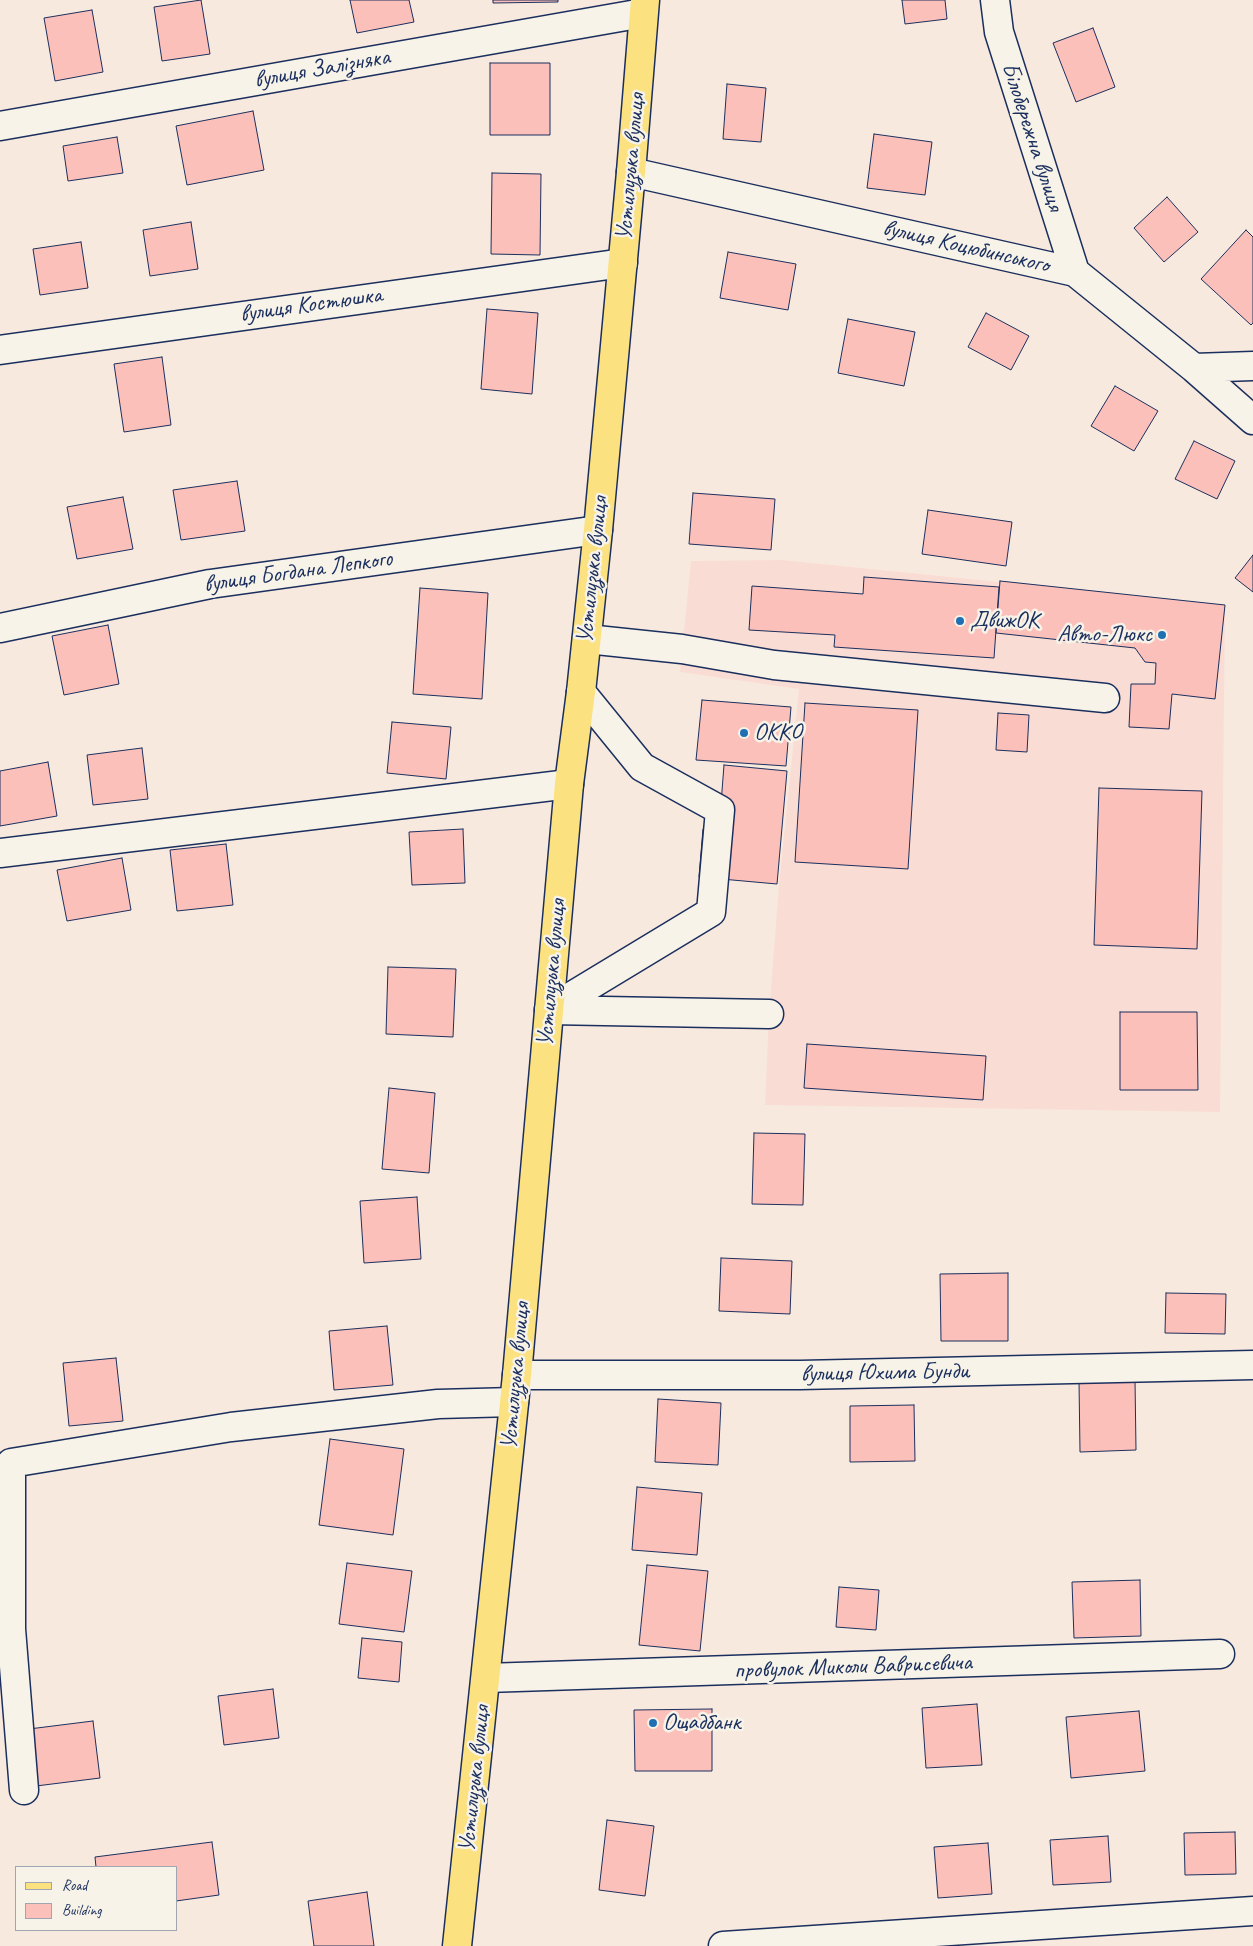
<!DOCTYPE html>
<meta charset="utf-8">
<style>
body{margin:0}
#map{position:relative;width:1253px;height:1946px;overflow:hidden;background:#f8e9df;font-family:Caveat,sans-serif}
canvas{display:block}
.legend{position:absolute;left:15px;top:1866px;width:162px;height:65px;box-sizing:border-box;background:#f7f3e8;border:1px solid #9fa5b1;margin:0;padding:6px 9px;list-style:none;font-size:15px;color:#1b2f5e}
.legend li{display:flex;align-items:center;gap:10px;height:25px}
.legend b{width:25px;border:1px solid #9fa5b1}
</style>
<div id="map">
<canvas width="1253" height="1946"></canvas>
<ul class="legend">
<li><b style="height:6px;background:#fbe180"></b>Road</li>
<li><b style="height:14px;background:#fcc0ba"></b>Building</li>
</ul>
</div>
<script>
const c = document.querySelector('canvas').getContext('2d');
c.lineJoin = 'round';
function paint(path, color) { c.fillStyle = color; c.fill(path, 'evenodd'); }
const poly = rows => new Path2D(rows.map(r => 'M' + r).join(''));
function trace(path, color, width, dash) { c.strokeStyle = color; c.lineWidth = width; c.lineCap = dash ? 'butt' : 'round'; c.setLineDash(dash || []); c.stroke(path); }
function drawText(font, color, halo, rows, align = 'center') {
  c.font = font + ' Caveat,sans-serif'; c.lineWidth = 5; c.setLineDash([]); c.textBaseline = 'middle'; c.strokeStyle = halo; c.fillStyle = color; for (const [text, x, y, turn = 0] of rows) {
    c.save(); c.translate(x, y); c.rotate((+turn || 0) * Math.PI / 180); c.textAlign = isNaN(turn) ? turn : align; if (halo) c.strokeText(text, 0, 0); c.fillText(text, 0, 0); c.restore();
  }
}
const built = poly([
 [782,560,1225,605,1220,1112,765,1105,769,1014,779,885,799,689,680,672,691,561]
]);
const building = poly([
 [201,0,210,54,162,61,154,7,201,0],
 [350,0,409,0,414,22,357,33,350,0],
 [493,0,558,0,558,2,493,3,493,0],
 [902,0,945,0,947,19,905,24,902,0],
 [92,10,103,72,55,81,44,18,92,10],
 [1093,28,1115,87,1076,102,1053,43,1093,28],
 [490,63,550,63,550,135,490,135,490,63],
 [727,84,766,88,761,142,723,139,727,84],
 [253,111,264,170,187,185,176,126,253,111],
 [874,134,932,142,925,195,867,188,874,134],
 [117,137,123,173,68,181,63,146,117,137],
 [492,173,541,174,540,255,491,254,492,173],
 [1167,197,1198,232,1164,262,1134,228,1167,197],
 [191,222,198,269,150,276,143,230,191,222],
 [1246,230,1253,237,1253,323,1251,325,1201,279,1246,230],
 [81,242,88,288,40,295,33,249,81,242],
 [728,252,796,264,788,310,720,298,728,252],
 [487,309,538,313,532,394,481,389,487,309],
 [986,313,1029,336,1011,370,968,347,986,313],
 [848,319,915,332,904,386,838,373,848,319],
 [162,357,171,425,124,432,114,364,162,357],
 [1115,386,1158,411,1134,451,1091,426,1115,386],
 [1194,441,1235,461,1217,499,1175,479,1194,441],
 [237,481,245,531,181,540,173,490,237,481],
 [693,493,775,499,771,550,689,544,693,493],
 [123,497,133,549,77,559,67,507,123,497],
 [928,510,1012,522,1006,566,922,554,928,510],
 [1253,555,1253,592,1235,578,1253,555],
 [864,577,999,587,994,658,834,647,835,635,749,630,752,586,863,594,864,577],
 [1000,581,1225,605,1215,699,1172,694,1169,729,1129,727,1131,684,1155,684,1156,663,1145,662,1135,648,996,633,1000,581],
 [420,588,488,593,482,699,413,694,420,588],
 [108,625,119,684,64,695,52,636,108,625],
 [702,700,791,707,786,766,696,760,702,700],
 [805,703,918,710,908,869,795,862,805,703],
 [998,713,1029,715,1027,752,996,750,998,713],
 [392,722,451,727,446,779,387,773,392,722],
 [142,748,148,799,93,805,87,755,142,748],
 [48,762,57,816,0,826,0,771,48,762],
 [724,765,787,771,777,884,699,877,703,829,719,830,724,765],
 [1099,788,1202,791,1197,949,1094,945,1099,788],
 [463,829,465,883,412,885,409,832,463,829],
 [226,844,233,905,177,911,170,850,226,844],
 [122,858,131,910,67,921,57,870,122,858],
 [388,967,456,969,453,1037,386,1034,388,967],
 [1120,1012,1197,1012,1198,1090,1120,1090,1120,1012],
 [807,1044,986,1056,983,1100,804,1088,807,1044],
 [389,1088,435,1093,429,1173,382,1169,389,1088],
 [754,1133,805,1134,803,1205,752,1204,754,1133],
 [417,1197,421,1259,364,1263,360,1201,417,1197],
 [721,1258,792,1261,790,1314,719,1311,721,1258],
 [1008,1273,1008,1341,941,1341,940,1274,1008,1273],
 [1166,1293,1226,1294,1225,1334,1165,1333,1166,1293],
 [387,1326,393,1385,334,1390,329,1331,387,1326],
 [116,1358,123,1421,69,1426,63,1363,116,1358],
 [1135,1379,1136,1450,1080,1452,1079,1381,1135,1379],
 [658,1399,721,1403,718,1465,655,1462,658,1399],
 [914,1405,915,1461,850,1462,850,1406,914,1405],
 [330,1439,404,1449,393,1535,319,1525,330,1439],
 [637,1487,702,1493,697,1555,632,1550,637,1487],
 [347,1563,412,1571,404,1632,339,1624,347,1563],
 [647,1565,708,1571,700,1651,639,1645,647,1565],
 [1140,1580,1141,1636,1074,1638,1072,1582,1140,1580],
 [839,1587,879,1590,876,1630,836,1627,839,1587],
 [362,1638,402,1642,399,1682,358,1678,362,1638],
 [273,1689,279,1738,224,1745,218,1696,273,1689],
 [977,1704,982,1765,926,1768,922,1708,977,1704],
 [712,1709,712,1771,635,1771,634,1710,712,1709],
 [1139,1711,1145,1771,1071,1778,1066,1717,1139,1711],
 [93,1721,100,1778,36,1786,29,1729,93,1721],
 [607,1820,654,1826,645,1896,599,1890,607,1820],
 [1235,1832,1236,1874,1185,1875,1184,1833,1235,1832],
 [1108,1836,1111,1882,1053,1885,1050,1840,1108,1836],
 [212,1842,219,1895,176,1901,176,1867,96,1867,95,1857,212,1842],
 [988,1843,992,1894,938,1898,934,1847,988,1843],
 [367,1892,374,1946,314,1946,308,1901,367,1892]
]);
const minor = poly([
 [995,0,999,32,1075,272],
 [0,126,643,13],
 [631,172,1075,272,1194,368,1253,420],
 [0,350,623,263],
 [1194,368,1253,366],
 [0,628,210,584,598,530],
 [587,639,682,649,774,665,1105,698],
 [0,853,569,784],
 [549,1010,711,912,720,810,642,767,581,692],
 [549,1010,769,1014],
 [517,1375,800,1375,1253,1365],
 [486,1678,1220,1654],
 [24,1790,11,1629,11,1463,231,1427,438,1404,514,1402],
 [723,1946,1253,1911]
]);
const major = poly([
 [457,1946,517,1375,569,784,581,692,598,530,631,172,645,0]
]);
const markers = [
 [960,621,5,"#1f6fb2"],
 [1162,635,5,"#1f6fb2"],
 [744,733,5,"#1f6fb2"],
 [653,1723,5,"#1f6fb2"]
];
const streetNames = [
 ["вулиця Залізняка",322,69,-10],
 ["Білобережна вулиця",1032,137,72],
 ["Устилузька вулиця",631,167,-85],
 ["вулиця Коцюбинського",966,247,13],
 ["вулиця Костюшка",311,305,-8],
 ["Устилузька вулиця",593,570,-84],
 ["вулиця Богдана Лепкого",298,572,-8],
 ["Устилузька вулиця",552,973,-85],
 ["вулиця Юхима Бунди",885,1373,-1],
 ["Устилузька вулиця",516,1376,-85],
 ["провулок Миколи Ваврисевича",853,1667,-2],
 ["Устилузька вулиця",475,1779,-84]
];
const poiNames = [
 ["ДвижОК",970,621],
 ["Авто-Люкс",1152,635,"right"],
 ["ОККО",754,733],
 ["Ощадбанк",663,1723]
];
paint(built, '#f9ddd4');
paint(building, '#fcc0ba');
trace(building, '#1b2f5e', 1);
trace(minor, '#1b2f5e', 31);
trace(major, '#1b2f5e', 31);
trace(minor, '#f7f3e8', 28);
trace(major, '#fbe180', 28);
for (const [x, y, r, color] of markers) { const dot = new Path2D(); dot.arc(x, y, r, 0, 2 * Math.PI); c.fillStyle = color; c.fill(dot); trace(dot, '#f7f3e8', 2); }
drawText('24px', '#1b2f5e', '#f7f3e8', streetNames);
drawText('24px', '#1b2f5e', '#f7f3e8', poiNames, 'left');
</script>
